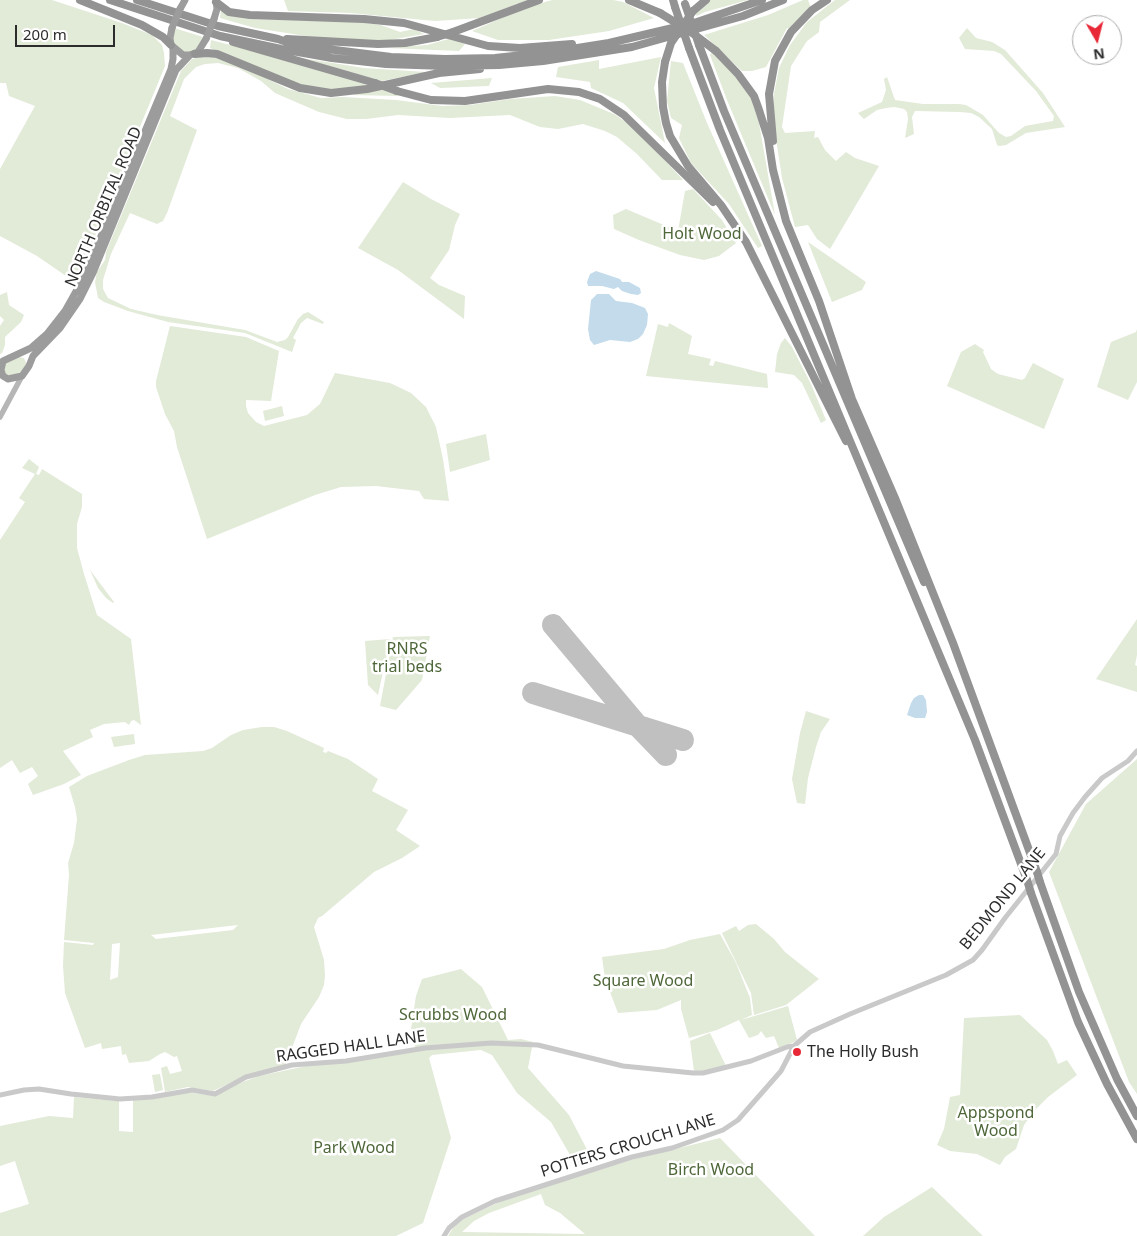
<!DOCTYPE html>
<style>
body{margin:0}
#map{position:relative;width:1137px;height:1236px;overflow:hidden;background:#fff;font-family:"Noto Sans",sans-serif}
canvas{display:block}
.north{position:absolute;left:1072px;top:15px;width:50px;height:50px;box-sizing:border-box;background:#fff;border:1px solid #ababab;border-radius:50%;rotate:172deg;font-size:14px;font-weight:700;line-height:20px;text-align:center;color:#2c2c2c}
.north::after{content:'';display:block;margin:auto;width:18px;height:22px;background:#e82836;clip-path:polygon(50% 0,100% 100%,50% 72%,0 100%)}
.scale{position:absolute;left:15px;top:25px;width:100px;height:22px;box-sizing:border-box;border:2px solid #2c2c2c;border-top:0;padding-left:6px;font-size:15px;line-height:18px;white-space:nowrap;color:#2c2c2c;-webkit-text-stroke:4px #fff;paint-order:stroke}
</style>
<div id="map">
<canvas width="1137" height="1236"></canvas>
<div class="north">N</div>
<div class="scale">200 m</div>
</div>
<script>
const c = document.querySelector('canvas').getContext('2d');
c.lineJoin = 'round';
function paint(path, color) { c.fillStyle = color; c.fill(path, 'evenodd'); }
const poly = rows => new Path2D(rows.map(r => 'M' + r).join(''));
function trace(path, color, width, dash) { c.strokeStyle = color; c.lineWidth = width; c.lineCap = dash ? 'butt' : 'round'; c.setLineDash(dash || []); c.stroke(path); }
function drawText(font, color, halo, rows, align = 'center') {
  c.font = font + ' "Noto Sans",sans-serif'; c.lineWidth = 5; c.setLineDash([]); c.textBaseline = 'middle'; c.strokeStyle = halo; c.fillStyle = color; for (const [text, x, y, turn = 0] of rows) {
    c.save(); c.translate(x, y); c.rotate((+turn || 0) * Math.PI / 180); c.textAlign = isNaN(turn) ? turn : align; if (halo) c.strokeText(text, 0, 0); c.fillText(text, 0, 0); c.restore();
  }
}
const green = poly([
 [0,0,52,0,122,23,152,35,162,45,164,53,165,66,81,270,66,276,37,256,0,236,0,169,35,106,9,96,6,83,0,83],
 [284,0,528,0,480,18,435,21,350,13,288,11],
 [552,0,613,0,623,2,654,18,609,31,549,40,498,40,472,31,525,8],
 [710,0,748,0,705,12,697,16,695,13],
 [803,0,808,0,811,8,790,29,787,28,766,67,752,71,742,71,704,35,768,15],
 [835,0,850,0,820,22,819,32,807,41,791,66,782,127,785,133,815,131,814,138,818,137,825,150,836,161,846,152,855,158,879,166,830,249,817,239,808,225,795,227,782,178,773,119,774,94,779,68,790,45,807,22],
 [221,10,226,14,255,19,360,22,381,25,400,32,414,29,424,34,384,41,325,39,255,28,220,18],
 [174,28,203,37,198,48,194,51,185,53,177,49,173,41],
 [967,28,976,38,992,42,1005,50,1043,93,1065,127,1026,133,1006,145,999,146,997,145,992,129,979,117,971,113,960,112,915,111,912,117,914,134,905,138,908,119,907,112,904,109,894,107,886,108,877,110,864,119,858,113,882,102,886,90,884,79,887,77,895,100,923,104,959,104,966,105,983,115,999,133,1006,137,1011,136,1025,126,1053,121,1054,116,1036,91,1001,54,994,51,965,49,959,38],
 [452,38,465,44,459,51,387,48,427,45],
 [211,40,318,68,371,86,333,91,296,84,210,48],
 [712,52,739,80,750,95,759,123,775,215,727,100,710,55],
 [206,56,217,58,249,70,288,89,321,98,343,97,396,100,442,106,470,105,510,99,555,96,580,100,614,114,636,129,683,180,662,180,637,154,617,137,605,131,583,124,558,129,540,127,510,115,450,118,398,115,366,119,347,119,319,112,275,93,261,81,238,68,218,63,205,64,196,67,184,79,170,116,197,130,167,213,163,221,157,224,130,213,111,254,103,280,103,289,108,298,131,309,157,315,245,330,277,342,285,340,288,337,298,319,303,314,308,312,324,322,323,324,307,318,301,323,293,338,296,340,292,352,245,333,168,322,128,311,104,302,98,298,95,282,97,272,105,260,106,252,181,71,192,59],
 [661,57,654,88,665,143,623,103,591,88,590,82,556,77,558,67,599,60,599,69],
 [301,58,364,68,426,72,382,81],
 [671,61,683,63,707,123,762,246,758,248,729,204,691,163,679,138,682,125,671,118,667,101],
 [492,78,489,86,440,88,431,83],
 [380,89,400,96,352,95],
 [403,182,431,199,460,214,455,225,449,250,430,278,439,285,465,296,464,319,398,270,358,248],
 [693,189,722,220,736,243,719,256,704,260,680,255,639,240,614,229,613,215,626,209,678,231,685,191],
 [808,242,866,282,862,290,832,302],
 [7,292,9,305,24,315,21,322,5,337,5,345,2,353,0,354,0,326,4,320,0,316,0,295],
 [669,323,692,336,688,354,711,359,709,365,713,366,715,361,767,374,768,388,646,376,658,324,668,327],
 [170,326,246,337,279,351,271,401,246,400,246,406,248,413,256,422,264,426,307,415,320,404,335,373,390,383,411,393,426,407,436,427,443,459,449,501,424,499,419,491,376,486,341,487,315,495,207,539,177,447,174,431,165,414,156,387,156,381],
 [1137,329,1137,382,1128,400,1097,387,1111,342,1136,332],
 [785,338,792,347,811,384,826,420,821,423,802,383,794,375,775,372,777,354,781,343],
 [975,344,984,350,983,352,991,369,998,374,1022,380,1025,378,1033,363,1064,379,1044,429,947,386,961,352],
 [18,357,24,358,27,365,19,374,9,376,4,372,5,363],
 [282,406,284,416,265,421,263,411],
 [486,434,490,460,450,472,446,444],
 [29,459,39,467,36,474,39,475,42,469,82,494,82,507,77,524,77,548,84,574,97,615,131,639,141,725,134,720,131,721,129,725,125,722,104,724,90,730,93,737,63,751,81,775,64,784,33,795,28,784,38,776,32,767,20,773,12,760,0,768,0,540,25,502,19,498,35,474,22,468],
 [90,570,114,602,113,603,106,598,98,588],
 [1137,619,1137,655,1135,665,1137,666,1137,692,1096,679],
 [430,636,422,680,396,710,380,706,393,637],
 [390,639,378,695,368,685,365,641],
 [806,711,830,719,821,732,816,747,808,778,805,804,797,803,792,779,800,733],
 [262,727,274,727,287,731,324,748,323,752,326,753,328,751,348,759,378,779,372,791,408,810,396,830,420,846,402,858,374,872,322,916,318,918,314,927,324,960,325,976,324,985,319,997,301,1024,286,1064,281,1067,245,1076,213,1091,188,1087,165,1092,161,1068,167,1066,170,1074,182,1071,177,1056,174,1057,165,1052,160,1054,149,1061,129,1063,126,1054,122,1055,121,1046,102,1049,101,1043,85,1048,65,993,63,966,64,942,93,945,94,943,64,940,69,875,68,863,74,843,77,819,75,807,69,787,87,776,129,760,145,755,203,751,212,748,231,735,243,730],
 [238,925,233,930,156,939,151,935],
 [120,943,118,977,110,980,112,944],
 [134,734,135,744,114,747,111,737],
 [1137,759,1137,1094,1129,1082,1049,872,1086,804],
 [756,924,774,939,785,952,819,979,786,1005,754,1015,751,993,722,933,736,926,739,931,748,925],
 [720,934,736,963,750,998,752,1015,741,1020,788,1006,797,1040,792,1043,779,1048,774,1036,766,1038,761,1031,758,1035,749,1038,739,1020,717,1030,689,1038,681,1009,681,1000,657,1010,618,1013,605,979,602,957,664,949,690,940],
 [461,969,482,987,508,1040,521,1039,533,1042,528,1068,569,1115,593,1161,577,1167,551,1122,517,1093,492,1055,481,1050,432,1055,429,1058,451,1138,423,1223,396,1236,0,1236,0,1213,29,1204,15,1161,0,1166,0,1126,49,1116,73,1118,74,1097,119,1101,119,1131,133,1132,133,1100,186,1092,214,1096,229,1087,259,1076,316,1064,416,1051,411,1029,416,996,422,979],
 [1020,1015,1047,1040,1053,1051,1058,1064,1067,1060,1077,1075,1048,1097,1035,1110,1024,1125,1016,1149,1005,1157,1000,1165,977,1154,950,1151,937,1145,944,1129,950,1097,960,1095,964,1018],
 [710,1033,726,1066,700,1072,694,1071,690,1041],
 [160,1074,163,1090,155,1092,152,1075],
 [720,1138,815,1236,448,1236,453,1228,463,1219,506,1199,634,1159],
 [541,1194,545,1205,560,1213,585,1234,462,1232,474,1221,489,1213],
 [932,1187,983,1236,863,1236,884,1217]
]);
const water = poly([
 [596,271,620,279,622,282,629,282,640,288,641,293,638,295,631,294,622,291,618,287,614,289,602,286,588,286,587,282,590,274],
 [597,294,609,294,616,301,632,303,645,308,648,314,647,325,643,334,638,339,630,342,610,340,594,345,590,340,588,329,591,300],
 [919,695,923,695,926,700,927,712,925,718,915,718,907,715,911,703,914,698]
]);
const runway = poly([
 [553,625,638,726,666,755],
 [533,693,683,740]
]);
const tertiary = poly([
 [0,1095,24,1090,39,1089,71,1094,120,1099,152,1097,192,1090,215,1094,246,1077,292,1065,346,1061,425,1048,491,1043,538,1045,623,1066,693,1073,703,1073,751,1061,787,1047,794,1046,810,1032,850,1014,946,975,973,960,982,950,1005,918,1056,854,1060,836,1073,813,1085,797,1102,778,1128,761,1137,751],
 [444,1236,449,1228,462,1217,495,1201,632,1157,672,1148,723,1130,738,1120,781,1071,794,1046]
]);
const secondary = poly([
 [0,417,22,376]
]);
const trunk = poly([
 [180,9,185,0],
 [214,19,217,9,216,0],
 [172,28,170,38,171,45,183,55,190,55,198,52,206,39],
 [173,47,173,59,171,69,83,279,65,311,47,334,31,348,3,361,1,370,3,376,8,379,22,376,29,366,33,356,60,328,80,299,93,273,176,70,190,55]
]);
const motorway = poly([
 [80,0,142,25,163,37,171,45],
 [110,0,220,36,281,49,332,58,386,64,446,66,499,65,543,61,632,47,743,16,783,0],
 [137,0,218,26,278,39,295,45,391,57,445,59,495,58,552,52,609,43,694,23,762,0],
 [629,0,660,13],
 [673,0,675,7],
 [216,2,229,12,250,15,364,19,404,23,488,46,520,48,572,44],
 [693,11,706,0],
 [453,32,539,0],
 [287,39,378,44,405,43,437,37],
 [233,42,375,83],
 [699,45,724,111,924,582],
 [689,48,720,130,975,740,1027,880],
 [716,51,738,74,754,96,758,107,768,138,773,170,786,221,819,301,852,399,895,498,953,643,1037,872],
 [195,54,207,53,217,54,300,88,331,93,367,89,439,73,480,69],
 [665,62,662,82,663,107,666,123,670,136,688,166,721,205,746,242,846,441],
 [397,91,431,100,465,101,548,89,579,92,600,99,624,115,713,202],
 [773,141,769,94,775,61,791,32,812,10,827,0],
 [1040,882,1079,992,1117,1079,1137,1116],
 [1031,893,1078,1022,1107,1084,1137,1139]
]);
const trunkBridge = poly([
 [172,28,180,9],
 [206,39,214,19]
]);
const motorwayBridge = poly([
 [685,4,699,45],
 [675,7,689,48],
 [660,13,691,32,716,51],
 [437,37,453,32],
 [665,62,671,43,693,11],
 [375,83,397,91],
 [1037,872,1040,882],
 [1027,880,1031,893]
]);
const markers = [
 [797,1052,5,"#e82836"]
];
const streetNames = [
 ["NORTH ORBITAL ROAD",104,207,-67],
 ["BEDMOND LANE",1003,899,-51],
 ["RAGGED HALL LANE",351,1047,-8],
 ["POTTERS CROUCH LANE",628,1146,-17]
];
const parkNames = [
 ["Holt Wood",702,234],
 ["RNRS",407,649],
 ["trial beds",407,667],
 ["Square Wood",643,981],
 ["Scrubbs Wood",453,1015],
 ["Appspond",996,1113],
 ["Wood",996,1131],
 ["Park Wood",354,1148],
 ["Birch Wood",711,1170]
];
const poiNames = [
 ["The Holly Bush",807,1052]
];
paint(green, '#e2ead8');
paint(water, '#c3dbeb');
trace(runway, '#c0c0c0', 22);
trace(tertiary, '#c9c9c9', 5);
trace(secondary, '#b6b6b6', 5.5);
trace(trunk, '#9c9c9c', 7);
trace(motorway, '#939393', 8);
trace(trunkBridge, '#9c9c9c', 7);
trace(motorwayBridge, '#939393', 8);
for (const [x, y, r, color] of markers) { const dot = new Path2D(); dot.arc(x, y, r, 0, 2 * Math.PI); c.fillStyle = color; c.fill(dot); trace(dot, '#fff', 2); }
drawText('16px', '#2c2c2c', '#fff', streetNames);
drawText('16px', '#4e6739', '#fff', parkNames);
drawText('16px', '#2c2c2c', '#fff', poiNames, 'left');
</script>
